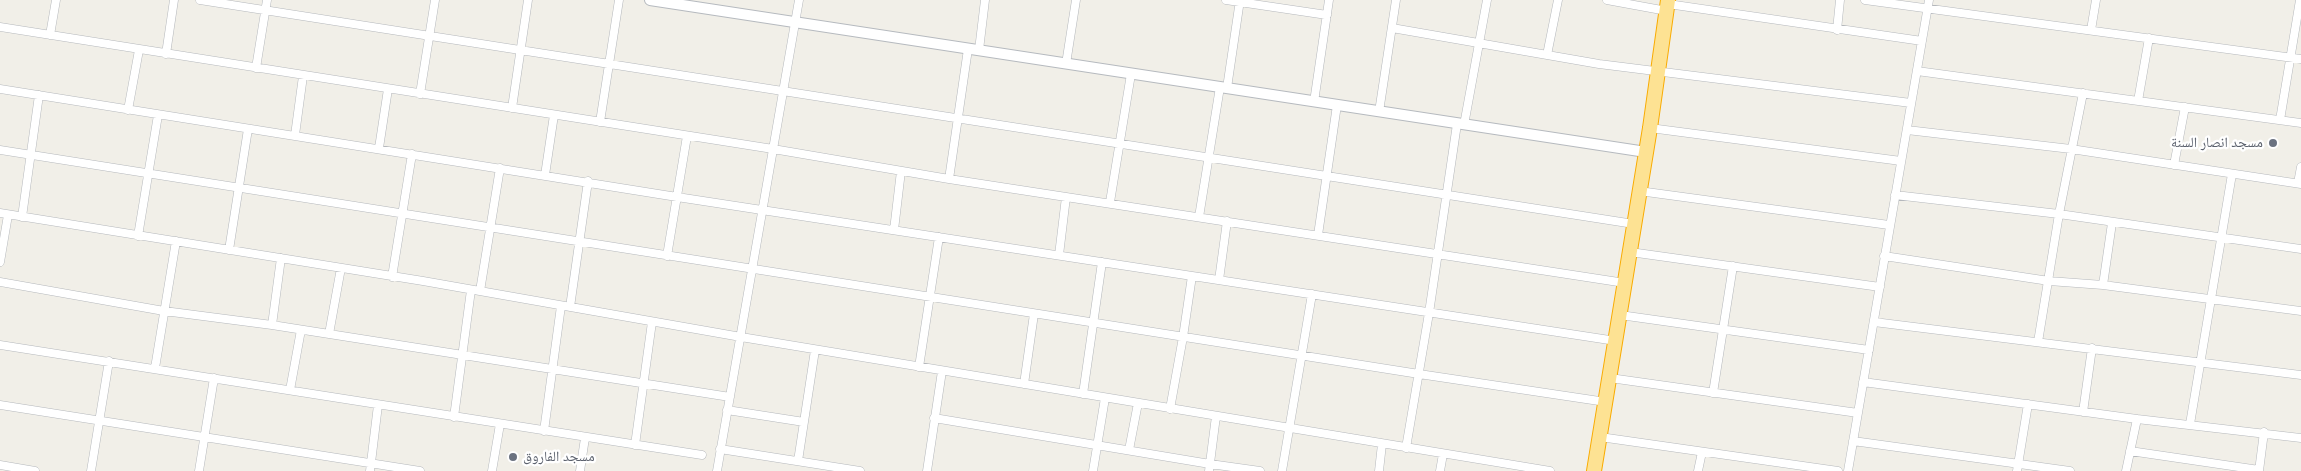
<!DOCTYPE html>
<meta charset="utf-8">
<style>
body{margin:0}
canvas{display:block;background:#f1efe8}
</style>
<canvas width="2301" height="471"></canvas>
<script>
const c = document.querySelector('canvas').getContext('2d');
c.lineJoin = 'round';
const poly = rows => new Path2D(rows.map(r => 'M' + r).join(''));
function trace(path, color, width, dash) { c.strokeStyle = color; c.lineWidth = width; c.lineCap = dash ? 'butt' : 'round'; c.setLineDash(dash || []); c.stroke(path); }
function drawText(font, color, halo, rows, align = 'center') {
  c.font = font + ' "Varela Round","Noto Naskh Arabic",sans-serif'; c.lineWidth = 4.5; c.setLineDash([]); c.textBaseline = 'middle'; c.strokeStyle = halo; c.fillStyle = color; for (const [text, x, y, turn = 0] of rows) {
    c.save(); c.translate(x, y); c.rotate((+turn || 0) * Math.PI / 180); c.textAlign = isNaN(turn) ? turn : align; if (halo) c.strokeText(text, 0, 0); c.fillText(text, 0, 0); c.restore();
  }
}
const street = poly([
 [200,0,1634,224],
 [1226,0,1327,15],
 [1607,0,1667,11],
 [1865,0,2301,59],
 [1668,4,1922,41],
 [0,27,773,149,949,179,1625,283],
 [1392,28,1599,64,1911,103],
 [1837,30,1840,0],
 [2091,30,2096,0],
 [50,35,56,0],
 [979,50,985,0],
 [166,54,174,0],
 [1547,55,1558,0],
 [1066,64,1076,0],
 [256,68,267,0],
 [1917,71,2301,123],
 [1227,88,1240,0],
 [0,89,677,197,1616,341],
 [420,94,435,0],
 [2138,101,2149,38],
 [1314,102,1329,0],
 [512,108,528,0],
 [128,110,139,50],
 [1379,112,1396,0],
 [2280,120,2300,0],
 [600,122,619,0],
 [1464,125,1487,0],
 [1650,128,1901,161],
 [1907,130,2071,149,2301,184],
 [295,135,303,76],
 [379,148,388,89],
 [0,150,1419,374,1606,402],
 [2174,165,2185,107],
 [545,175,554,115],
 [949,179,968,49],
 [2298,183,2301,167],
 [1639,191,1889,225],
 [1895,195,2059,214,2301,249],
 [1110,202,1131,74],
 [0,213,423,281,741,337,1550,471],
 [22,217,39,95],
 [1199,217,1220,87],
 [894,230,901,171],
 [1318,235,1337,105],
 [138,236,158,115],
 [229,250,248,129],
 [1630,252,1880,287],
 [1059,255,1066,197],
 [667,256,687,136],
 [1884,256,2049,281,2103,285,2301,311],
 [0,262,8,215],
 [392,277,412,154],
 [1219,280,1227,221],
 [0,282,164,311,272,325,730,397],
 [2103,285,2112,223],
 [480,291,500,168],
 [570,307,588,181],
 [1620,315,1869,350],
 [1874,322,2301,375],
 [272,325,281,258],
 [329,334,341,268],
 [2038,342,2059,214,2083,93],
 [0,345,702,455],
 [919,367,939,237],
 [155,368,176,241],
 [1610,378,1858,413],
 [1863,382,2137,419,2301,438],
 [1024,384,1034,314],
 [290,390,301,330],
 [1713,393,1733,266],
 [1083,394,1102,262],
 [0,405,420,471],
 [1170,409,1183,337,1192,276],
 [727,410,804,422],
 [2083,412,2092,348],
 [454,417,471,290],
 [934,418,1210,464,1260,471],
 [2190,424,2232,174],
 [544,431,561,306],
 [1600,437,1838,471],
 [1853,441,2070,471],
 [635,445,652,322],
 [1406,448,1429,313,1457,124],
 [720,449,860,471],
 [1129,450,1138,403],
 [2130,451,2259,470],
 [798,461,815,350],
 [0,465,35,471],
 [91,471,109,361],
 [199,471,214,378],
 [370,471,378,405],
 [492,471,500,424],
 [580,471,585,438],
 [717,471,799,0],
 [927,471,942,371],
 [1093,471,1105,398],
 [1209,471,1216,416],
 [1282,471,1312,294],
 [1379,471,1382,444],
 [1440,471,1443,454],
 [1698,471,1702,452],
 [1848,471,1929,0],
 [2017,471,2028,404],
 [2126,471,2137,419],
 [2259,471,2264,432]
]);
const secondary = poly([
 [650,0,1646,152]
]);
const highway = poly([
 [1594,471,1650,128,1668,0]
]);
const markers = [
 [2273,143,5,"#6b7280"],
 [513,457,5,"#6b7280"]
];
const worshipNames = [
 ["مسجد انصار السنة",2263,143],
 ["مسجد الفاروق",523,457,"left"]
];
trace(street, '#b5b8bc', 9);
trace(secondary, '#b6babf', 12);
trace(highway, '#f9ab00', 16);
trace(street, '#fff', 8);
trace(secondary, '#fff', 10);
trace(highway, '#fde293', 14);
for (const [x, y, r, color] of markers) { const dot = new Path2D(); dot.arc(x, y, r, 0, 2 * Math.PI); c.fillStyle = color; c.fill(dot); trace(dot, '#fff', 2); }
drawText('14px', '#5b616d', '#fff', worshipNames, 'right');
</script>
